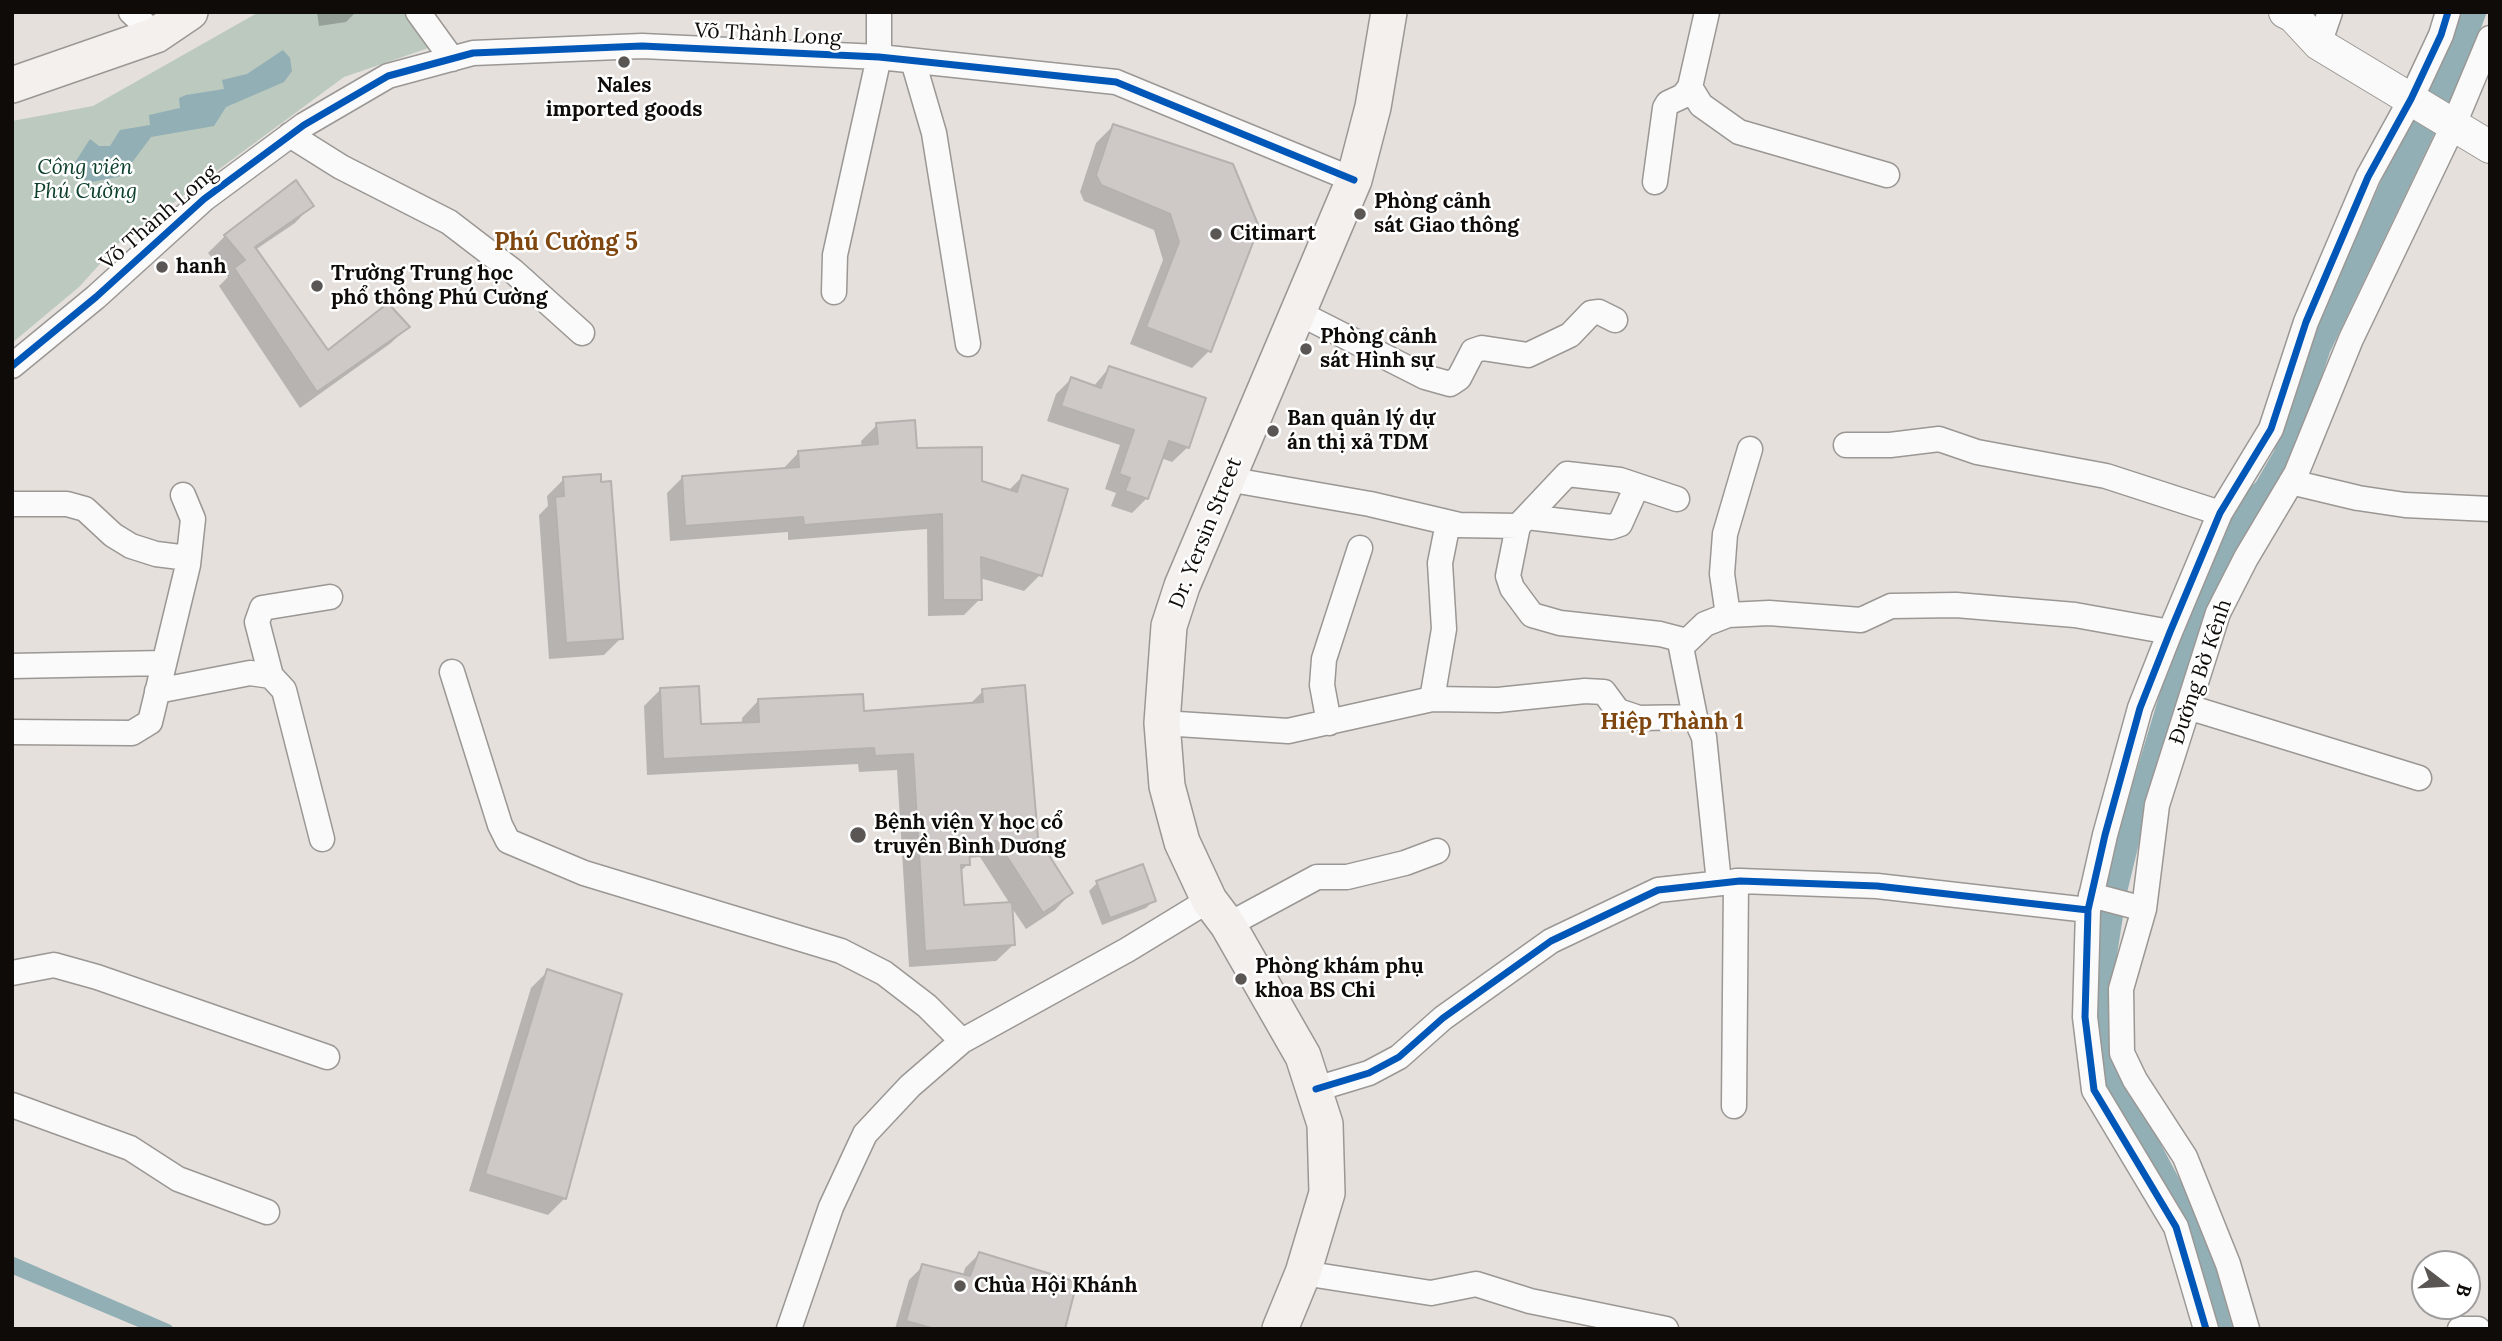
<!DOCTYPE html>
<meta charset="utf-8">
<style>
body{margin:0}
#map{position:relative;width:2502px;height:1341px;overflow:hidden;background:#e5e0dc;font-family:Lora,serif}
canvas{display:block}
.frame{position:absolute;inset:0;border:14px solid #0e0b09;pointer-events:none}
.north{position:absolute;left:2411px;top:1250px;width:70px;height:70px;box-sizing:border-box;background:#fff;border:2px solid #9f9d9d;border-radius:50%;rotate:107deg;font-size:19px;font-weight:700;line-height:28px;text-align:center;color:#0e0b09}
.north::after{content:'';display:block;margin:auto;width:24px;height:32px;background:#595653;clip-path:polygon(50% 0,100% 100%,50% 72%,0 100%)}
</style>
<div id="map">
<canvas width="2502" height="1341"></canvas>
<div class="frame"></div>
<div class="north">B</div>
</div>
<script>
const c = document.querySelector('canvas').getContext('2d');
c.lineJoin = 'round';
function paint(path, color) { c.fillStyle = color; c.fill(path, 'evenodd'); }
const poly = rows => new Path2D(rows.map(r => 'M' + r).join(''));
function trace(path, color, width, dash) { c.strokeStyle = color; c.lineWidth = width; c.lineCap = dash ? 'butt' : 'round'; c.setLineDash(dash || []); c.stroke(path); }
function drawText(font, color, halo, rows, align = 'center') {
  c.font = font + ' Lora,serif'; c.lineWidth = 5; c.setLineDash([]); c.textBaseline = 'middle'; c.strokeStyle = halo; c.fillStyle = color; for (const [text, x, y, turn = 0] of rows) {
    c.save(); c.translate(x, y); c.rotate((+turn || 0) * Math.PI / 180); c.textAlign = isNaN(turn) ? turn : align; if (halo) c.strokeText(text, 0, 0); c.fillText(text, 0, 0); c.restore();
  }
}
const green = poly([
 [259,12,417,12,440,44,344,77,119,243,79,287,12,343,12,121,93,106]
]);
const water = poly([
 [2457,12,2487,12,2466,68,2330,352,2302,435,2155,777,2126,897,2117,955,2114,1034,2140,1105,2205,1227,2233,1329,2219,1329,2209,1292,2183,1223,2099,1072,2092,1000,2096,931,2106,872,2175,643,2237,499,2256,482,2274,451,2316,326],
 [283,50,290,58,292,71,284,82,226,107,214,126,151,137,122,176,92,182,67,175,90,139,99,146,110,146,120,130,150,125,149,115,180,108,179,98,186,95,224,89,222,80,247,74],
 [12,1256,171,1325,174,1329,143,1329,12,1274]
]);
const shadow = poly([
 [317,12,354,12,354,14,346,22,319,26],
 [1113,126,1232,165,1209,351,1192,368,1130,344,1163,260,1154,230,1084,201,1080,192,1096,143],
 [296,183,311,206,295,223,255,250,327,353,407,327,391,343,300,408,219,286,228,277,208,253,225,236],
 [1109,368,1188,447,1172,462,1161,458,1147,498,1132,513,1111,506,1116,493,1105,489,1120,445,1047,421,1056,394,1071,379,1093,387],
 [877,425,916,449,980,483,1008,491,1022,477,1040,575,1024,591,980,578,980,599,964,615,928,616,927,529,788,540,788,532,670,541,667,493,683,477,783,469,799,452,862,448,861,441],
 [564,479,621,638,604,655,549,659,539,515,548,506,547,496],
 [660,690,699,726,742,724,742,718,758,701,862,713,969,705,983,691,1036,839,1071,893,1055,910,1026,929,1010,905,1013,945,996,961,909,967,897,770,859,772,858,764,647,775,644,706],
 [980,857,1010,904,962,907,960,872,968,864,968,858],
 [1097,883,1154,900,1146,908,1102,925,1089,891],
 [548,971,565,1198,548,1215,469,1191,531,988],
 [979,1254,1063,1329,895,1329,909,1280,923,1266,963,1276,965,1268]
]);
const building = poly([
 [1113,124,1233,164,1259,227,1211,352,1146,327,1179,242,1170,214,1101,185,1096,175,1113,124],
 [296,180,314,206,255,247,328,350,388,303,410,327,317,392,234,268,245,260,224,235,296,180],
 [1109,366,1206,398,1189,448,1169,441,1148,499,1125,491,1130,478,1119,474,1134,430,1061,406,1071,377,1101,388,1109,366],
 [915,420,917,448,982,447,982,481,1017,492,1022,475,1068,489,1042,576,981,557,982,600,943,600,942,514,804,525,803,517,685,526,682,476,799,467,798,451,878,444,876,423,915,420],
 [601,474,601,482,611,481,623,639,566,643,555,497,564,496,563,477,601,474],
 [1025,685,1038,838,1073,893,1043,913,997,841,969,844,970,865,961,865,964,905,1012,902,1015,945,925,951,913,754,875,756,874,748,663,759,660,688,699,686,701,724,759,722,758,699,863,694,864,711,983,702,982,689,1025,685],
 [1143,864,1156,901,1110,918,1096,881,1143,864],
 [547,969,622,994,566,1199,485,1174,547,969],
 [979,1252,1077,1282,1065,1329,935,1329,906,1321,922,1264,970,1276,979,1252]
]);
const minor = poly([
 [131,12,156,35],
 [418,12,452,59],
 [2319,44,2330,12],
 [913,61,934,133,968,344],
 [1690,87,1701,105,1739,132,1887,175],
 [290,135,341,167,449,222,513,271,582,333],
 [1655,182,1665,108,1668,103,1683,96,1690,87,1707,12],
 [834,292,835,255,879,57,879,12],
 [1297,312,1425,377,1450,384,1459,378,1473,351,1482,348,1528,355,1570,335,1591,313,1599,312,1615,320],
 [12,366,96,297,204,199,304,125,388,76,473,53,642,46,879,57,1116,82,1354,180],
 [1846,445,1890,445,1939,439,1977,452,2106,476,2220,513],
 [1227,479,1370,504,1459,525,1518,526,1567,474,1620,480,1677,499],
 [2291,482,2358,498,2405,505,2490,509],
 [12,504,67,504,85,509,113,535,131,546,156,554,188,558],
 [1527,517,1611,527,1620,524,1637,486],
 [1518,526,1508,576,1512,588,1532,615,1560,623,1660,634,1687,641],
 [1728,615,1722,574,1725,534,1750,449],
 [12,666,164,663],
 [452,672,500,825,508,841,584,873,841,951,884,973,927,1006,962,1041],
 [271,676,257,622,262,608,330,597],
 [157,691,250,673,271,676,284,690,322,839],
 [1432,699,1444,629,1440,563,1448,523],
 [2188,707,2419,778],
 [1695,717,1681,647,1705,624,1728,615,1769,613,1861,620,1891,606,1956,605,2075,615,2170,632],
 [1162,723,1288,731,1432,699,1498,700,1585,691,1604,692,1618,711,1639,718,1695,717,1704,737,1719,883],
 [1329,723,1322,685,1324,659,1360,548],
 [12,732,132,733,150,722,188,565,193,519,183,495],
 [2091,895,2144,909],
 [1228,925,1317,877,1347,877,1405,863,1437,851],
 [12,973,54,965,97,977,327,1057],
 [1316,1089,1369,1073,1399,1057,1443,1018,1551,941,1658,890,1740,881,1877,886,2088,910],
 [12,1105,130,1148,178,1179,267,1212],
 [1734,1106,1736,881],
 [1303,1273,1431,1293,1476,1284,1530,1301,1666,1329],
 [789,1329,831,1207,865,1134,910,1086,962,1041,1127,950,1209,900],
 [2206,1329,2176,1227,2094,1090,2085,1017,2088,910,2105,835,2140,708,2170,632,2220,513,2271,429,2306,322,2368,177,2411,99,2441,35,2448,12],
 [2247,1329,2228,1264,2185,1157,2135,1080,2122,1053,2121,989,2144,909,2157,805,2218,613,2246,558,2296,474,2351,339,2454,124,2490,38],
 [2460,1329,2478,1329]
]);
const tertiary = poly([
 [2285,12,2293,16,2319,44,2490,147]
]);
const secondary = poly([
 [12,85,156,35,190,12],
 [1280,1329,1303,1273,1327,1193,1325,1124,1303,1056,1228,925,1209,900,1182,842,1167,786,1162,723,1169,626,1182,586,1354,180,1373,107,1389,12]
]);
const cycleway = poly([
 [12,366,96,297,204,199,304,125,388,76,473,53,642,46,879,57,1116,82,1354,180],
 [1316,1089,1369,1073,1399,1057,1443,1018,1551,941,1658,890,1740,881,1877,886,2088,910],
 [2206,1329,2176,1227,2094,1090,2085,1017,2088,910,2105,835,2140,708,2170,632,2220,513,2271,429,2306,322,2368,177,2411,99,2441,35,2448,12]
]);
const markers = [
 [624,62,7,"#595653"],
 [1360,214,7,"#595653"],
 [1216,234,7,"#595653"],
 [162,267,7,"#595653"],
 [317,286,7,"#595653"],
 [1306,349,7,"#595653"],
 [1273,431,7,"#595653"],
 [858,835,9,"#595653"],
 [1241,979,7,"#595653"],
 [960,1286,7,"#595653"]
];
const streetNames = [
 ["Võ Thành Long",768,35,3],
 ["Võ Thành Long",159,218,-41],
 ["Dr. Yersin Street",1206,533,-68],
 ["Đường Bờ Kênh",2201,672,-71]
];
const poiNames = [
 ["Nales",624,86,"center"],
 ["imported goods",624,110,"center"],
 ["Phòng cảnh",1374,202],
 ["sát Giao thông",1374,226],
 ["Citimart",1230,234],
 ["hanh",176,267],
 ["Trường Trung học",331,274],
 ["phổ thông Phú Cường",331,298],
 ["Phòng cảnh",1320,337],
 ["sát Hình sự",1320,361],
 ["Ban quản lý dự",1287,419],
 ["án thị xả TDM",1287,443],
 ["Bệnh viện Y học cổ",874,823],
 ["truyền Bình Dương",874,847],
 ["Phòng khám phụ",1255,967],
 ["khoa BS Chi",1255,991],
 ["Chùa Hội Khánh",974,1286]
];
const parkNames = [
 ["Công viên",85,168],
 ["Phú Cường",85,192]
];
const neighbourhoodNames = [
 ["Hiệp Thành 1",1672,722]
];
const quarterNames = [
 ["Phú Cường 5",566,243]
];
paint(green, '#bbc9be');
paint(water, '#91afb5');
paint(shadow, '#0003');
paint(building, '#cec9c7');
trace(building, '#b5b1ae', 2);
trace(minor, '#9a9794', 27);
trace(tertiary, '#9a9794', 34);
trace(secondary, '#9a9794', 38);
trace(minor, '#fbfafa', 24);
trace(tertiary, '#fbfafa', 32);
trace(secondary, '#f4f0ee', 35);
trace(cycleway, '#0057b8', 7);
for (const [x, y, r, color] of markers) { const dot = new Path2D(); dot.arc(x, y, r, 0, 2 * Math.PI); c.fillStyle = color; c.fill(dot); trace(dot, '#fff', 2.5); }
drawText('21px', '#0e0b09', '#fff', streetNames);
drawText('bold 21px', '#0e0b09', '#fff', poiNames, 'left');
drawText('italic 21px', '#0d402c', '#fff', parkNames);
drawText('bold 23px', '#7f470f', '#fff', neighbourhoodNames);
drawText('bold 24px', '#7f470f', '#fff', quarterNames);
</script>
